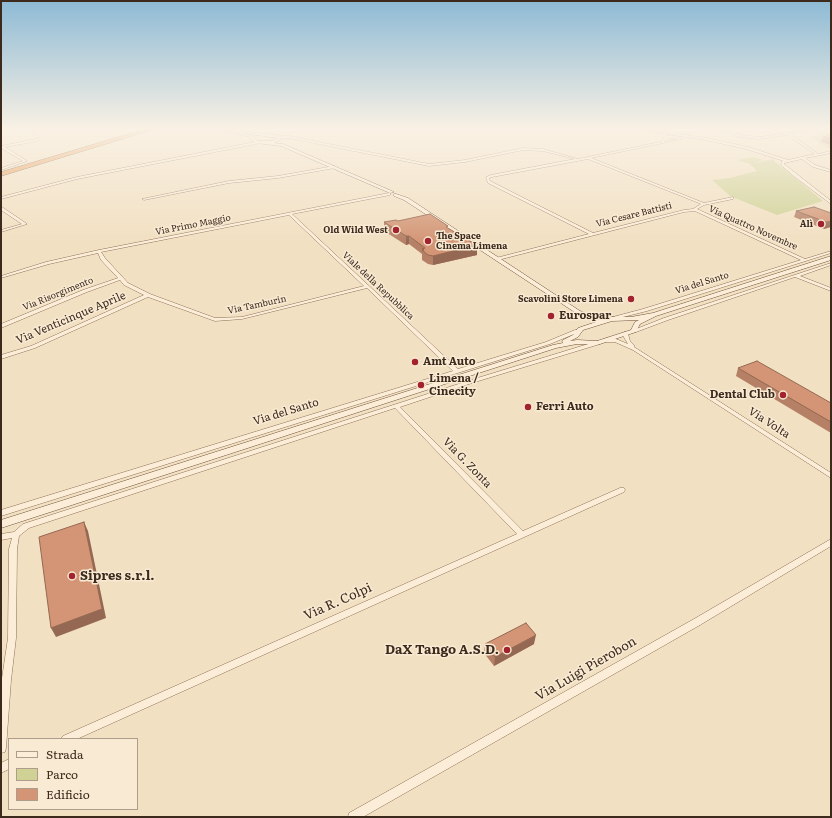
<!DOCTYPE html>
<html>
<head>
<meta charset="utf-8">
<style>
	body { margin:0 }
	#map { position:relative; width:832px; height:818px; overflow:hidden; background:#f2e0c2; font-family:Literata,serif }
	canvas { display:block }
	.frame { position:absolute; inset:0; border:2px solid #3c2a1d; pointer-events:none }
	.legend { position:absolute; left:8px; top:738px; width:130px; height:72px; box-sizing:border-box; background:#f8ead3; border:1px solid #ad9d8a; margin:0; padding:5px 7px; list-style:none; font-size:12px; color:#3c2a1d }
	.legend li { display:flex; align-items:center; gap:8px; height:20px }
	.legend b { width:20px; border:1px solid #ad9d8a }
</style>
</head>
<body>
<div id="map">
<canvas width="832" height="818"></canvas>
<div class="frame"></div>
<ul class="legend">
<li><b style="height:5px;background:#fbedd7"></b>Strada</li>
<li><b style="height:11px;background:#cfd195"></b>Parco</li>
<li><b style="height:11px;background:#d39575"></b>Edificio</li>
</ul>
</div>
<script>
const g = document.querySelector('canvas').getContext('2d');
g.lineJoin = 'round';
function paint(path, color) {
  g.fillStyle = color;
  g.fill(path, 'evenodd');
}
function shape(rows) {
  const path = new Path2D();
  for (const r of rows) {
    path.moveTo(r[0], r[1]);
    for (let i = 2; i < r.length; i += 2) path.lineTo(r[i], r[i + 1]);
  }
  return path;
}
function stroke(path, color, width, dash) {
  g.strokeStyle = color;
  g.lineWidth = width;
  g.lineCap = dash ? 'butt' : 'round';
  g.setLineDash(dash || []);
  g.stroke(path);
}
function drawText(font, color, halo, rows, align = 'center') {
  g.font = font + ' Literata,serif';
  g.lineWidth = 3;
  g.setLineDash([]);
  g.textBaseline = 'middle';
  g.strokeStyle = halo;
  g.fillStyle = color;
  for (const [text, x, y, turn = 0] of rows) {
    g.save();
    g.translate(x, y);
    g.rotate((+turn || 0) * Math.PI / 180);
    g.textAlign = isNaN(turn) ? turn : align;
    if (halo) g.strokeText(text, 0, 0);
    g.fillText(text, 0, 0);
    g.restore();
  }
}
const green = shape([
	[820,128,831,128,831,150,810,137,820,134,804,131],
	[753,157,764,160,752,164,772,159,823,201,777,215,730,196,712,180,730,178,757,171,750,164,737,160]
]);
const street = shape([
	[26,128,29,128,39,137,38,141,5,147,27,161,1,170,1,168,23,161,1,148,1,146,36,139,37,138,26,128],
	[627,128,637,128,706,138,748,147,788,160,815,154,787,135,759,139,739,137,726,132,703,128,714,128,727,130,740,135,759,137,787,133,807,128,814,128,790,134,818,154,831,151,831,153,805,158,815,165,831,170,831,172,813,167,802,159,784,163,784,164,831,201,831,204,795,177,781,165,782,161,784,161,746,149,706,140,627,128],
	[668,128,672,128,665,131,665,129,668,128],
	[281,136,289,136,429,164,465,160,523,148,543,149,578,159,660,142,666,136,677,136,682,139,591,158,704,203,733,197,733,199,704,205,697,209,805,259,831,251,831,253,647,311,611,320,609,319,609,318,643,309,801,260,695,211,684,212,498,260,496,259,496,258,589,234,488,183,486,177,491,175,575,159,543,151,523,150,465,162,429,166,289,138,280,138,281,136],
	[668,138,676,138,678,139,664,142,668,138],
	[588,159,699,203,701,204,693,209,684,210,593,233,490,181,489,178,492,177,588,159],
	[260,141,261,143,77,179,1,199,1,197,77,177,260,141],
	[334,166,336,167,335,168,278,178,229,183,144,200,142,199,229,181,278,176,334,166],
	[389,193,390,193,390,195,292,214,458,369,546,342,575,330,579,330,579,332,550,344,1,516,1,510,453,371,367,288,242,319,215,321,148,297,35,348,1,359,1,355,31,346,144,295,124,285,120,280,87,292,1,328,1,324,83,290,118,278,101,260,98,253,49,264,1,278,1,276,46,262,99,250,389,193],
	[289,215,364,286,242,317,215,318,150,294,128,283,105,258,101,252,289,215],
	[1,207,2,207,27,224,1,232,1,230,22,224,1,210,1,207],
	[831,263,831,265,800,276,831,288,831,291,795,277,668,320,636,332,632,332,631,331,664,318,831,263],
	[625,332,628,334,630,341,635,346,634,347,831,473,831,478,633,350,615,342,607,342,604,340,607,338,616,339,628,344,622,334,625,332],
	[598,341,600,342,601,343,600,344,475,382,400,407,523,531,620,488,624,488,625,490,624,492,77,739,61,739,63,736,517,534,395,408,29,528,19,536,17,549,16,638,11,680,6,748,5,752,1,753,1,685,8,638,9,549,12,538,1,540,1,534,14,532,23,524,471,380,598,341],
	[831,539,831,546,700,625,363,817,348,817,349,813,694,619,831,539],
	[9,759,9,769,1,773,1,763,9,759]
]);
const secondary = shape([
	[219,128,227,128,251,135,258,141,271,141,278,138,249,134,228,128,236,128,249,132,277,135,283,138,274,143,283,144,394,192,390,193,281,146,256,143,249,137,219,128],
	[396,194,408,198,580,311,595,317,603,319,611,317,631,317,653,313,831,256,831,260,656,316,640,324,636,332,600,344,577,344,556,348,1,528,1,520,553,345,563,343,562,341,563,340,573,335,578,328,596,322,576,313,404,200,394,196,394,194,396,194],
	[639,320,635,322,631,330,597,341,577,340,570,341,578,337,583,330,612,321,639,320]
]);
const highway = shape([
	[149,128,158,128,1,176,1,172,149,128],
	[216,128,226,128,226,129,224,130,216,128]
]);
const wall = shape([
	[831,135,831,145,821,142,823,137],
	[796,211,831,213,831,227,824,229,794,217],
	[398,221,448,228,477,255,433,265,428,264,422,260,422,254,409,244,406,245,384,231,384,222],
	[738,368,831,403,831,433,736,376],
	[485,644,534,644,494,666,484,653]
]);
const shadedWall = shape([
	[831,221,831,225,830,227,824,229,826,222],
	[406,236,409,236,409,244,406,245],
	[477,245,477,255,433,265,433,256],
	[84,522,88,531,106,618,56,637,51,628],
	[536,635,534,644,494,666,495,657]
]);
const building = shape([
	[831,135,831,139,823,137,831,135],
	[814,207,831,213,831,221,826,222,796,211,814,207],
	[430,214,448,226,446,227,477,245,433,256,428,255,422,250,424,250,422,249,425,248,409,236,406,236,384,222,396,220,398,221,430,214],
	[757,361,831,403,831,422,738,368,757,361],
	[84,522,102,609,51,628,39,537,84,522],
	[526,623,536,635,495,657,485,644,526,623]
]);
const markers = [
	[821,224,4,"#a2222e"],
	[396,230,4,"#a2222e"],
	[428,241,4,"#a2222e"],
	[631,299,4,"#a2222e"],
	[551,316,4,"#a2222e"],
	[415,362,4,"#a2222e"],
	[421,385,4,"#a2222e"],
	[783,395,4,"#a2222e"],
	[528,407,4,"#a2222e"],
	[72,576,4,"#a2222e"],
	[507,650,4,"#a2222e"]
];
const farStreetnames = [
	["Via Cesare Battisti",634,215,-14],
	["Via Primo Maggio",193,225,-11],
	["Via Quattro Novembre",753,228,24],
	["Via del Santo",702,283,-17],
	["Viale della Repubblica",378,286,43],
	["Via Risorgimento",58,294,-22],
	["Via Tamburin",257,305,-12]
];
const farPoinames = [
	["Alì",813,224],
	["Old Wild West",388,230],
	["The Space",436,236,"left"],
	["Cinema Limena",436,246,"left"],
	["Scavolini Store Limena",623,299]
];
const poiNames = [
	["Eurospar",559,316],
	["Amt Auto",423,362],
	["Limena /",429,379],
	["Cinecity",429,392],
	["Dental Club",775,395,"right"],
	["Ferri Auto",536,407]
];
const streetNames = [
	["Via Venticinque Aprile",71,318,-23],
	["Via del Santo",286,412,-17],
	["Via Volta",769,423,33],
	["Via G. Zonta",467,463,46]
];
const nearPoinames = [
	["Sipres s.r.l.",80,576],
	["DaX Tango A.S.D.",499,650,"right"]
];
const nearStreetnames = [
	["Via R. Colpi",338,602,-24],
	["Via Luigi Pierobon",586,669,-30]
];
paint(green, '#cfd195');
stroke(street, '#8e7058', 1);
stroke(secondary, '#6f513b', 1);
stroke(highway, '#5b3e2c', 1);
paint(street, '#fbedd7');
paint(secondary, '#fbedd7');
paint(highway, '#e8974d');
paint(wall, '#b58065');
paint(shadedWall, '#946852');
paint(building, '#d39575');
stroke(building, '#946852', 1);
const sky = g.createLinearGradient(0, 0, 0, 243);
sky.addColorStop(0, '#8dbad5');
sky.addColorStop(0.53, '#f9f1e4');
sky.addColorStop(1, '#f9f1e400');
g.fillStyle = sky;
g.fillRect(0, 0, 832, 243);
for (const [x, y, r, color] of markers) {
  const dot = new Path2D();
  dot.arc(x, y, r, 0, 2 * Math.PI);
  g.fillStyle = color;
  g.fill(dot);
  stroke(dot, '#f8ead3', 1.5);
}
drawText('9px', '#3c2a1d', '#f8ead3', farStreetnames);
drawText('bold 9px', '#3c2a1d', '#f8ead3', farPoinames, 'right');
drawText('bold 11px', '#3c2a1d', '#f8ead3', poiNames, 'left');
drawText('11px', '#3c2a1d', '#f8ead3', streetNames);
drawText('bold 13px', '#3c2a1d', '#f8ead3', nearPoinames, 'left');
drawText('13px', '#3c2a1d', '#f8ead3', nearStreetnames);
</script>
</body>
</html>
